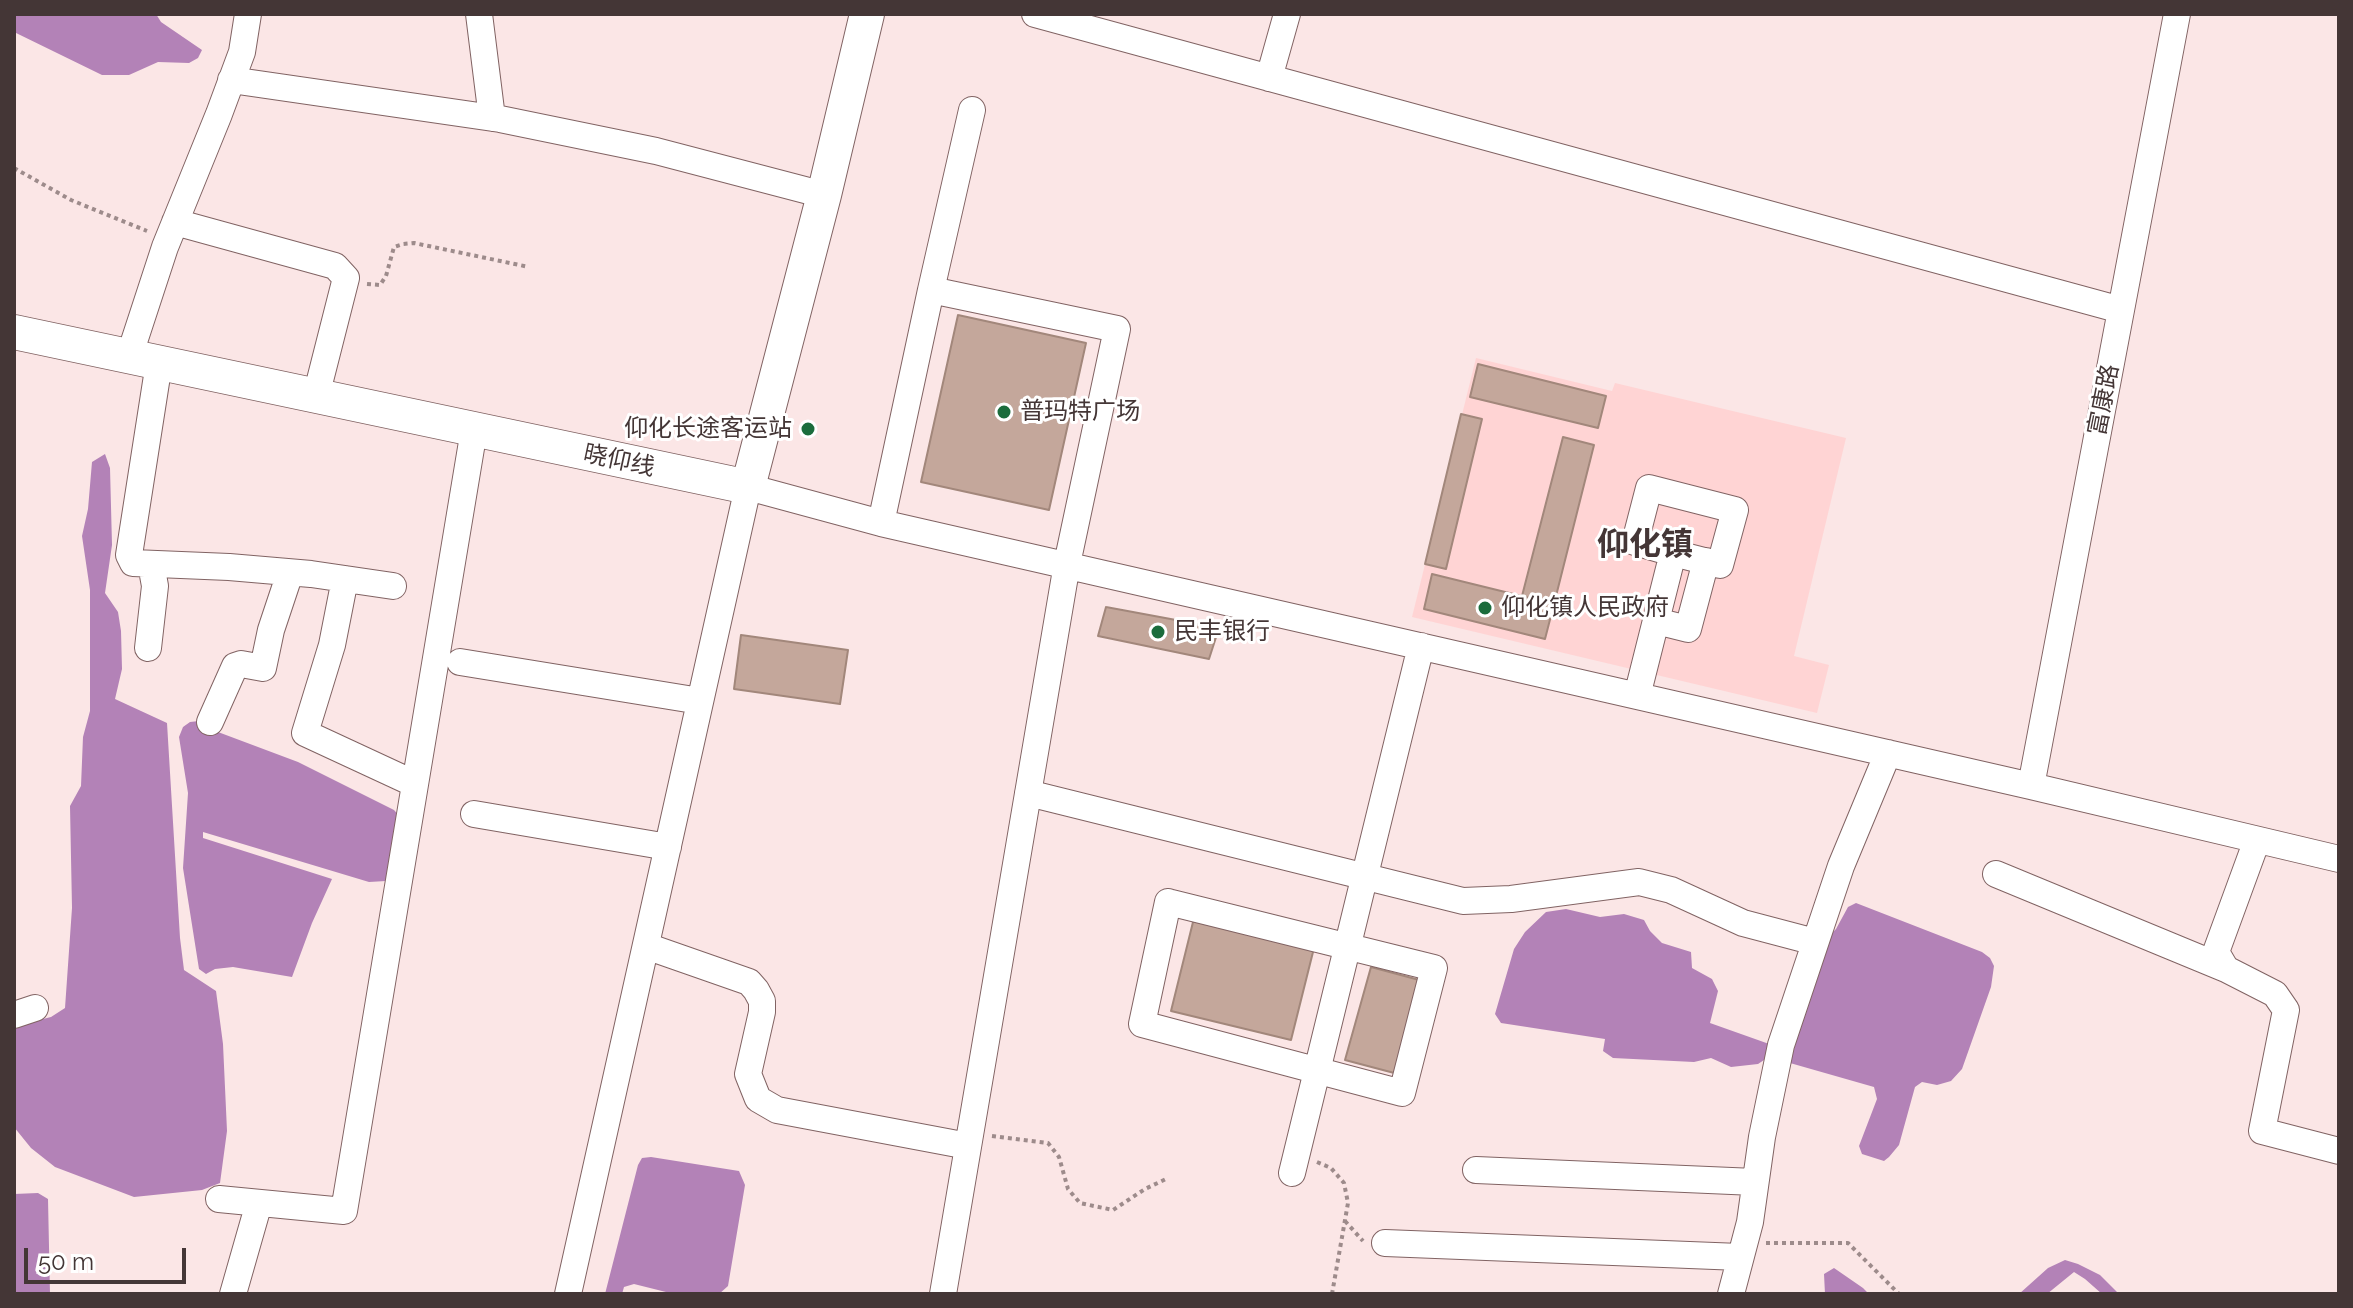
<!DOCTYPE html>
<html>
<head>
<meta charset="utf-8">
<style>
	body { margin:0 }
	#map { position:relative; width:2353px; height:1308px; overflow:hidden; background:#fbe6e6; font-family:Raleway,sans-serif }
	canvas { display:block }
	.frame { position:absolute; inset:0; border:16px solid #443636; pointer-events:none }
	.scale { position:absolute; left:24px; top:1248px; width:162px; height:36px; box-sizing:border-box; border:4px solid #443636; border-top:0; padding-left:10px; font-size:24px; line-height:28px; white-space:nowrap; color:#443636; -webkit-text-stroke:6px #fff; paint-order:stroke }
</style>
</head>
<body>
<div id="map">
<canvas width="2353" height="1308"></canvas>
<div class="frame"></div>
<div class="scale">50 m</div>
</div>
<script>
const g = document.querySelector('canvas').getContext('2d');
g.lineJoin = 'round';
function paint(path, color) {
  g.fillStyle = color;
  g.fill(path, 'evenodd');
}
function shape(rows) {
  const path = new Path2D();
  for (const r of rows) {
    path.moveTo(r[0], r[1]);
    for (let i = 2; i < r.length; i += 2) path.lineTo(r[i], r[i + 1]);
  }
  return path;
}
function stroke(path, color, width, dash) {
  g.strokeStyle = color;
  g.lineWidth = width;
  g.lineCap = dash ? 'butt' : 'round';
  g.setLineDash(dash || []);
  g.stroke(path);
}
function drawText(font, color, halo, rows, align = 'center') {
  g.font = font + ' Raleway,"Noto Sans SC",sans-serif';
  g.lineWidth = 6;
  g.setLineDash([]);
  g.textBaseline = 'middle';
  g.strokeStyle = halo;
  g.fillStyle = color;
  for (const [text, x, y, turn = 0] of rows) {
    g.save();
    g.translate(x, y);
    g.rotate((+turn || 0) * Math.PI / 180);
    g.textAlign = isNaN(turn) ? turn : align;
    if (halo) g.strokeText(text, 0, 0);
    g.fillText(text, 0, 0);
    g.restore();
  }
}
const built = shape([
	[1476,358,1612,391,1615,383,1846,438,1794,656,1829,665,1817,713,1412,617]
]);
const water = shape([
	[14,14,156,14,161,22,202,50,198,58,189,63,158,62,129,75,102,75,14,32],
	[105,454,110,468,112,545,105,593,118,612,121,631,122,669,115,699,167,723,180,938,184,970,216,991,223,1044,227,1131,220,1183,202,1190,134,1197,55,1167,31,1148,14,1127,14,1031,19,1025,51,1017,65,1008,72,908,70,806,81,786,83,737,90,711,90,590,82,536,88,509,92,462],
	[199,721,218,732,298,762,394,810,403,820,386,881,369,882,203,832,203,838,332,879,312,923,292,977,233,967,215,969,206,974,199,969,183,868,188,793,179,737,183,727,190,722],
	[1856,903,1982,952,1990,958,1994,966,1991,987,1962,1069,1951,1081,1937,1085,1922,1082,1915,1087,1899,1145,1889,1157,1884,1161,1862,1154,1859,1146,1877,1099,1874,1087,1790,1063,1826,939,1836,929,1848,907],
	[1566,909,1600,917,1624,914,1644,920,1650,931,1662,943,1691,952,1692,968,1712,979,1718,991,1710,1023,1772,1045,1767,1058,1758,1064,1731,1067,1711,1058,1694,1062,1613,1058,1603,1051,1605,1039,1501,1023,1495,1014,1514,949,1525,932,1546,912],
	[651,1157,739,1171,745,1185,728,1286,719,1294,670,1293,634,1284,624,1287,622,1294,605,1294,638,1165,642,1158],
	[38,1193,48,1199,50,1294,14,1294,14,1194],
	[2065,1260,2078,1264,2100,1275,2119,1294,2102,1294,2085,1279,2074,1272,2047,1294,2019,1294,2048,1268],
	[1834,1268,1863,1288,1869,1294,1825,1294,1824,1274]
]);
const building = shape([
	[958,315,1086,343,1049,510,921,482,958,315],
	[1478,364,1606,396,1598,428,1470,397,1478,364],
	[1461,414,1482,419,1446,569,1425,564,1461,414],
	[1563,437,1594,445,1554,604,1522,596,1563,437],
	[1432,574,1554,604,1545,639,1424,609,1432,574],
	[1106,607,1219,628,1209,659,1098,636,1106,607],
	[741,635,848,650,840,704,734,689,741,635],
	[1194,918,1314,948,1291,1040,1171,1011,1194,918],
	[1371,967,1423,981,1398,1074,1345,1060,1371,967]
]);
const path = shape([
	[14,168,71,200,147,231],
	[367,284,380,285,386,276,394,247,403,244,414,243,529,267],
	[992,1136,1048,1143,1059,1157,1068,1189,1080,1203,1113,1210,1145,1189,1168,1178],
	[1317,1162,1331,1168,1344,1183,1348,1203,1332,1294],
	[1345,1221,1363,1241],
	[1766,1243,1848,1243,1899,1294]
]);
const minor = shape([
	[479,14,492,118],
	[1035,14,2121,310],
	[1269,78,1287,14],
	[231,80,500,119,656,151,824,195],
	[175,222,335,266,346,278,316,396],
	[931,290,972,110],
	[129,357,165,247,219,114,242,52,248,14],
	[159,363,129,555,133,563,229,567,311,574,393,586],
	[881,523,931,290,1117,329,1067,564,943,1294],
	[345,579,332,645,305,733,415,784],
	[1656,621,1688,629,1706,561],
	[148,648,155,586,151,564],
	[460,662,700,701],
	[1637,696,1673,553,1720,565,1735,510,1649,488,1635,542,1673,553],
	[210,722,235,666,241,664,263,668,271,630,290,573],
	[2031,786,2177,14],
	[1028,793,1463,901,1511,899,1639,882,1671,890,1743,923,1815,942],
	[474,814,668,847],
	[2257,840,2216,952,2226,969,2275,994,2286,1010,2262,1131,2339,1151],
	[1996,874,2226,969],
	[1168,902,1434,968,1402,1093,1142,1024,1168,902],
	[646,946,749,982,756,990,762,1001,762,1012,748,1074,758,1099,777,1110,968,1146],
	[14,1015,35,1008],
	[1476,1170,1755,1182],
	[1292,1173,1421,646],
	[219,1199,344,1211,474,430],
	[1385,1243,1740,1257],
	[233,1294,259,1203],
	[568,1294,748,487,881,523,2031,786,2339,859],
	[1731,1294,1750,1222,1762,1137,1781,1045,1841,866,1888,753]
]);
const major = shape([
	[14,332,748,487,824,195,867,14]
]);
const markers = [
	[1004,412,8,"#1b6c3c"],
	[808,429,8,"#1b6c3c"],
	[1485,608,8,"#1b6c3c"],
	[1158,632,8,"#1b6c3c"]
];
const streetNames = [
	["富康路",2104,400,-79],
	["晓仰线",619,461,12]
];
const poiNames = [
	["普玛特广场",1020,412],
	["仰化长途客运站",792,429,"right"],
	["仰化镇人民政府",1501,608],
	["民丰银行",1174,632]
];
const districtNames = [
	["仰化镇",1645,545]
];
paint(built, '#ffd4d4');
paint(water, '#b382b7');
paint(building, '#c4a79b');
stroke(building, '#a2877b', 2);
stroke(minor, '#816363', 28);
stroke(major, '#816363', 36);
stroke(path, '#9d8b8b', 4, [4, 4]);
stroke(minor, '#fff', 26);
stroke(major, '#fff', 34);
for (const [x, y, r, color] of markers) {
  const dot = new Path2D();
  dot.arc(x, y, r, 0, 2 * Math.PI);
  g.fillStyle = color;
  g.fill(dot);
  stroke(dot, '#fff', 3);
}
drawText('24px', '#443636', '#fff', streetNames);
drawText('24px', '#443636', '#fff', poiNames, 'left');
drawText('bold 32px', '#443636', '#fff', districtNames);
</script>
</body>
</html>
